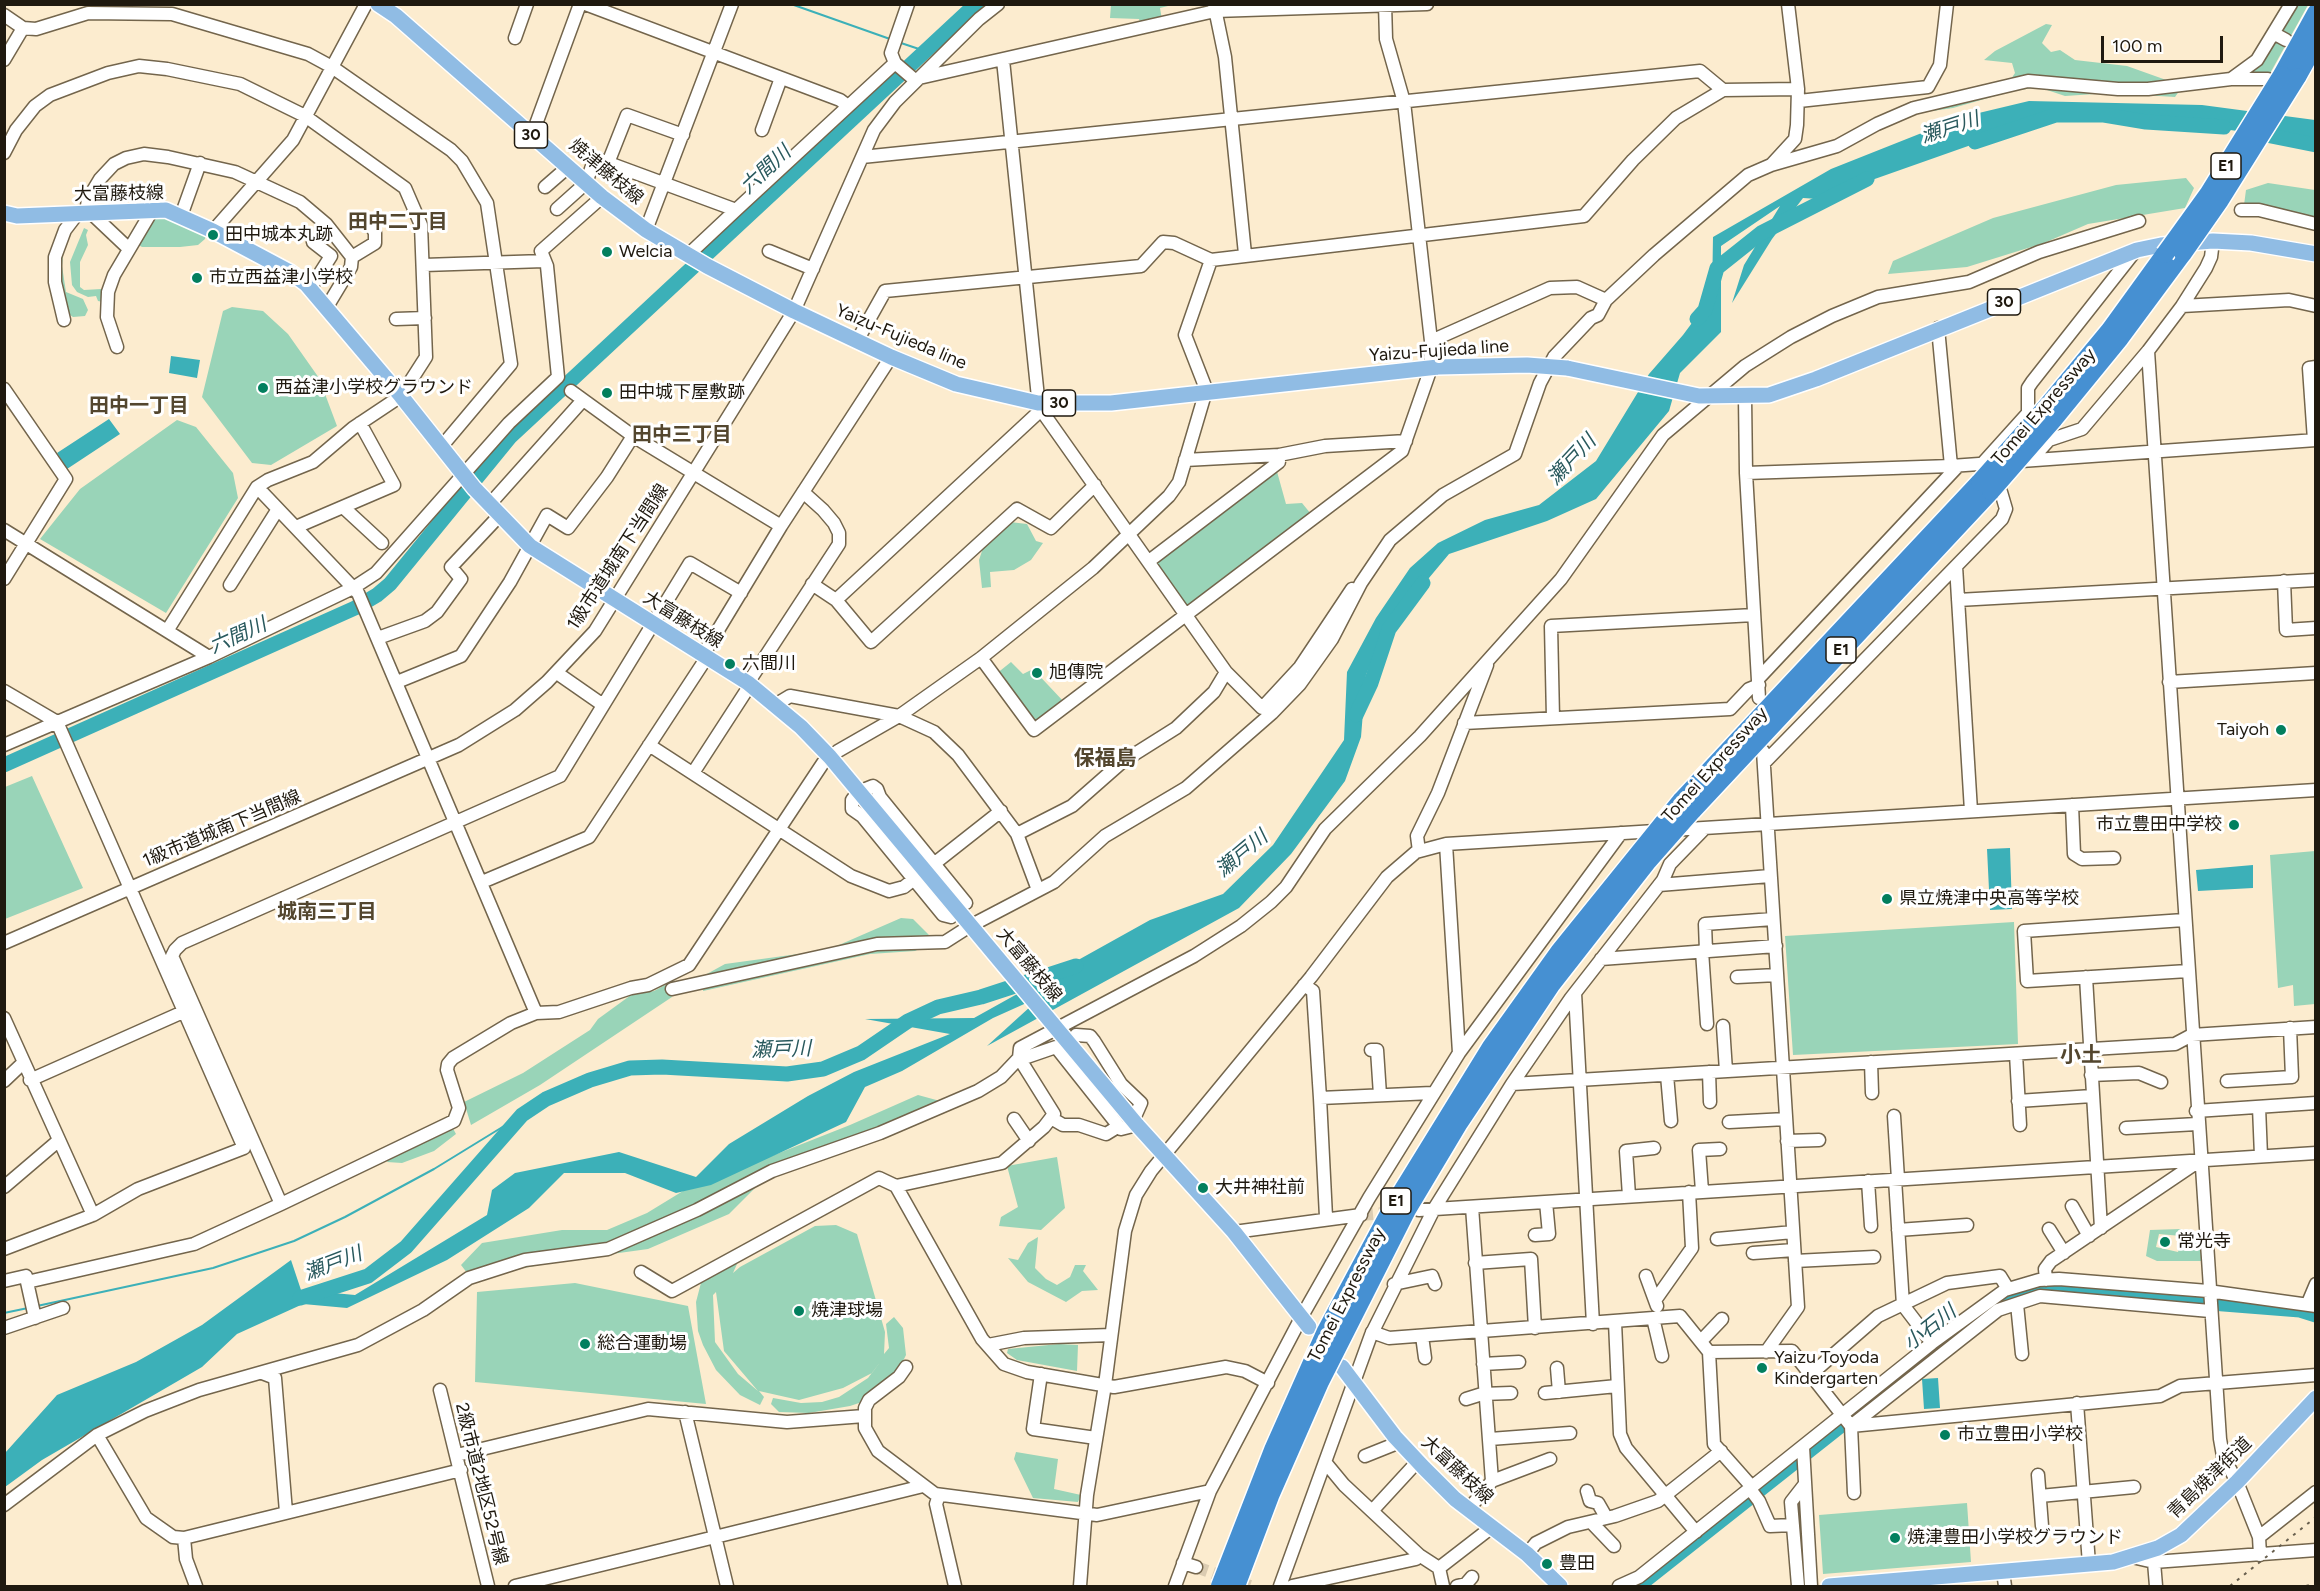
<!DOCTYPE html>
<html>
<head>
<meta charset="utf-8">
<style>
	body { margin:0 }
	#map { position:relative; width:2320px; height:1591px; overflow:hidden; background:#fceccf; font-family:Figtree,sans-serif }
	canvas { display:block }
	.frame { position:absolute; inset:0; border:6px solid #1f190f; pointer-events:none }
	.scale { position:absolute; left:2101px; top:36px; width:122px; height:27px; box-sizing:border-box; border:3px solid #1f190f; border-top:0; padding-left:8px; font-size:18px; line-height:21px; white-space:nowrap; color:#1f190f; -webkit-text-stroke:4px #fff; paint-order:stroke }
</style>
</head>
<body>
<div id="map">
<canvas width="2320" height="1591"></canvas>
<div class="frame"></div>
<div class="scale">100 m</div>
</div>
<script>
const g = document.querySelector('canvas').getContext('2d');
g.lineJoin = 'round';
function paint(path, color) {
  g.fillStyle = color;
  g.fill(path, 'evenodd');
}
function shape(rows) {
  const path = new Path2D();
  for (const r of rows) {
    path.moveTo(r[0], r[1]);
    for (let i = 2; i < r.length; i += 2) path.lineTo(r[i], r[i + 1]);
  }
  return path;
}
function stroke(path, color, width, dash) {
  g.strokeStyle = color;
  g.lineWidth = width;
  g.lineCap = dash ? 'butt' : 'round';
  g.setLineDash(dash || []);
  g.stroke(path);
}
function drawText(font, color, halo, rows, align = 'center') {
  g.font = font + ' Figtree,"Noto Sans JP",sans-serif';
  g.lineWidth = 6;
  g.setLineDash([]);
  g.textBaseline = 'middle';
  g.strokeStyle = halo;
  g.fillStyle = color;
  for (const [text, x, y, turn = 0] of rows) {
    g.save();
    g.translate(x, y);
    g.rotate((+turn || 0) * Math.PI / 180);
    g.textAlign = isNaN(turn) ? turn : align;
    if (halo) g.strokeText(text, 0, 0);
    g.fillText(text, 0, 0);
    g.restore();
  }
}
const green = shape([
	[1111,5,1172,5,1160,8,1162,20,1141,25,1139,19,1110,18],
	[2295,5,2308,5,2268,77,2244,74,2271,49],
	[2046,24,2052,25,2042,43,2051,52,2060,50,2075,60,2127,66,2169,81,2180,90,2175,97,2110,93,2065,96,2038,87,2009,92,1953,108,1925,112,1928,101,2011,79,2015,73,2012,63,1984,60,1995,51],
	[2186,178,2194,188,2185,208,2088,224,2044,243,1967,267,1888,274,1893,261,1993,218,2116,185],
	[2268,183,2315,190,2315,221,2244,205,2246,190],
	[153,213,179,221,206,234,205,239,198,245,180,247,142,247,135,243],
	[74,228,64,246,62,266,66,292,83,299,88,310,85,316,73,317,67,313,59,292,59,245],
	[84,228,88,230,86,235,88,245,80,262,80,287,84,290,101,289,104,295,103,302,98,301,96,296,88,297,77,292,72,285,70,262],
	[232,307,263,311,288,334,319,378,337,426,271,465,252,463,202,397,223,311],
	[177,420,196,427,233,473,238,498,166,613,40,539,80,489],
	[1276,468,1286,504,1302,503,1311,514,1186,608,1156,562],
	[1010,522,1027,524,1036,541,1043,543,1031,560,1014,570,990,572,991,587,982,588,979,560,984,545],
	[1011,662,1023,674,1033,669,1064,702,1035,725,996,674],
	[32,776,83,888,5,919,5,787],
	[2315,851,2315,1004,2294,1006,2293,985,2278,988,2270,855],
	[901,918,913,919,935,941,915,951,870,954,703,991,705,975,725,964,820,951,839,945],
	[2014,922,2018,1044,1793,1055,1785,936],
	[667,984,672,997,540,1085,471,1125,464,1102,523,1073,590,1030,598,1019,631,995,654,991],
	[918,1095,940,1101,766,1177,729,1214,648,1249,561,1261,471,1278,461,1265,482,1243,562,1230,607,1230,647,1213,683,1191,850,1125],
	[450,1123,456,1134,434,1151,402,1163,387,1162,394,1150],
	[1057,1157,1065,1208,1041,1230,999,1226,1001,1217,1018,1207,1007,1166],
	[836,1225,857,1234,885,1332,884,1354,889,1348,886,1324,894,1317,903,1328,906,1355,899,1369,883,1385,865,1401,850,1406,809,1413,779,1412,771,1404,773,1398,801,1403,822,1402,839,1397,868,1378,881,1361,872,1373,843,1388,799,1400,759,1391,764,1397,760,1405,740,1395,716,1370,703,1345,698,1331,696,1302,702,1279,730,1261,737,1264,733,1273,740,1267,815,1226],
	[716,1292,724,1351,758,1391,738,1374,715,1342,713,1295],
	[2181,1229,2181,1236,2159,1234,2156,1247,2178,1252,2181,1242,2199,1243,2203,1261,2157,1261,2146,1256,2150,1230],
	[1038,1237,1035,1268,1046,1279,1057,1285,1070,1277,1075,1265,1086,1265,1083,1271,1098,1290,1082,1291,1066,1302,1028,1282,1008,1258,1018,1260,1028,1243],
	[575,1283,688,1306,706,1404,475,1382,477,1292],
	[1059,1344,1078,1345,1077,1371,1017,1360,1007,1353,1008,1349],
	[1016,1452,1058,1459,1054,1489,1081,1495,1078,1502,1033,1498,1014,1459],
	[1967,1503,1971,1562,1823,1574,1819,1515]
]);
const water = shape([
	[2029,101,2202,105,2315,120,2315,143,2159,119,2104,115,2056,115,1818,199,1803,198,1772,239,1732,303,1744,265,1780,206,1721,246,1721,332,1680,373,1669,411,1596,499,1547,521,1449,554,1383,633,1366,675,1361,737,1345,781,1291,854,1239,908,987,1046,1042,996,993,1018,902,1071,865,1087,846,1122,711,1185,676,1193,625,1173,564,1173,529,1208,447,1260,347,1308,303,1304,237,1334,202,1367,42,1460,5,1487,5,1453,57,1395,136,1362,202,1325,291,1260,301,1290,355,1295,487,1215,492,1190,515,1173,619,1152,696,1177,729,1144,808,1096,854,1072,950,1034,865,1019,974,1018,1150,920,1223,894,1273,845,1344,740,1347,672,1376,618,1410,568,1438,543,1485,520,1539,505,1596,461,1649,374,1683,335,1712,296,1713,237,1831,169,1962,117],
	[171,356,200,360,197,378,169,373],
	[109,419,120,434,67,469,57,453],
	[2010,848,2012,909,1990,910,1987,849],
	[2253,865,2253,888,2198,891,2196,870],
	[1938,1378,1940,1408,1924,1409,1922,1379]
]);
const stream = shape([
	[791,4,890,39],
	[898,42,925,51],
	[2074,451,2104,449],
	[37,1306,213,1268,294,1241,345,1217,434,1169,522,1115],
	[4,1313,28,1308]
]);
const river = shape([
	[2251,132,2316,145],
	[1975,142,2056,115,2104,115,2146,122,2224,127],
	[1697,319,1705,310,1717,268,1761,233,1867,179],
	[1356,715,1371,683,1389,629,1423,583],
	[4,765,355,608,377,595,390,584,510,437,976,4],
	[300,1298,368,1276,406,1247,522,1115,546,1099,590,1080,630,1068,662,1067,787,1074,823,1069,861,1053,908,1021,938,1007,981,997,1076,966],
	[1638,1586,1974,1320,2011,1298,2035,1292,2059,1291,2300,1310,2316,1315]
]);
const minorTunnel = shape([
	[1361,1215,1395,1212],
	[1196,1567,1250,1586]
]);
const minor = shape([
	[585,4,840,100,848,106],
	[908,4,891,53,895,63,916,81],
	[1214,4,1225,57,1245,254],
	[1385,4,1386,39,1404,102,1431,341,1550,288,1577,287,1606,300],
	[4,15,23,28,36,29,88,13,172,14,308,54,332,67,451,150,462,161,487,203,511,364,442,446],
	[2275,34,2286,40],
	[515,38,527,4],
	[4,60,23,28],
	[1003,60,1039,407,1226,672,1262,708,1300,667,1352,589],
	[919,78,1215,11,1427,4],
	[2231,79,2257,60,2291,4],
	[1799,101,1928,87,1940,65,1947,4],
	[762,130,781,78],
	[532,135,580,4],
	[4,153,16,130,35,106,50,95,108,73,139,66,167,69,240,84,305,116,405,188,421,225,426,357,401,396,353,428,313,462,268,480,257,487,167,631],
	[862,157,1700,71,1723,90],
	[608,163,627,115,683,135],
	[1772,164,1795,139,1797,125,1798,89,1788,4],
	[545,187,568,167],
	[557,209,586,183,595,158,736,210,688,255],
	[736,210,895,63],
	[2241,210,2259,210,2316,224],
	[86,213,88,199,100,179,114,164,126,158,144,154,168,157,235,172,300,202,326,224,352,257,351,267,327,307],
	[91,213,128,248],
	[181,216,200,163],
	[646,230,732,4],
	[213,231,293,140,366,4],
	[769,251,813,269],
	[352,257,375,243,375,233,368,220],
	[424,265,544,261],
	[310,289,331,256,313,242],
	[2182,306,2289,300,2316,306],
	[396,319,425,318],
	[64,320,55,282,55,257,65,230,78,213],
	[1938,328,1951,466],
	[857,341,885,291,1141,266,1163,242,1174,243,1211,260,1584,216,1633,160,1676,118,1723,90,1798,89],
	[117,347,107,317,108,292,114,275,153,209],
	[2148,351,2220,1439,2223,1456,2237,1482,2259,1537,2260,1555],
	[4,389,66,479,4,579],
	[571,391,633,436,781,526],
	[1208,394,1185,335,1211,260],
	[1745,397,1746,473,1759,698],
	[2314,440,2309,368,2316,367],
	[1185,460,1279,455,1325,446,1406,441],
	[2031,460,2049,440,2082,429,2148,351,2182,306,2206,268,2211,257,2213,241],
	[1982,464,2028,413,2028,388,2032,382,2136,250],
	[1746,473,1951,466,2316,440],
	[257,487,358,593,536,1013],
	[489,505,583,400],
	[343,507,382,543],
	[296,527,394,485,360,423],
	[4,530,209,657],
	[1149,561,1279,462,1279,455],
	[1956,566,1971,811],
	[2284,581,2286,630,2316,628],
	[812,584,836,600,871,642,1017,509,1051,528,1095,485],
	[230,585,278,509],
	[836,600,1041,410],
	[1958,600,2316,580],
	[378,638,425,621,437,612,461,579,451,567,499,516],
	[703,655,781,526,891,357],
	[981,658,1034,730,1402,451,1431,368,1431,341],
	[557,673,603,705],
	[1758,679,1958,466],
	[397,682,461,656,510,582,547,515,568,528,607,477,633,436],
	[2169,682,2316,673],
	[748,683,839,544,839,533,834,523,823,510,803,492],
	[4,691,57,722,244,1148,138,1189,93,1215,4,1018],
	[775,705,790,696,899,716,934,732,958,755,1017,834,1038,890],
	[1553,718,1551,626,1754,615],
	[1464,723,1730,709,1749,689,1759,685],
	[4,745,209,657,353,588,376,573,509,423,558,377,547,266,541,251,602,197],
	[649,745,851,876,889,891,904,887,914,879],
	[1763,751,1798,1307,1766,1352],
	[1764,763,2002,519,2006,509,2001,492,1990,483],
	[693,773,750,685],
	[2072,805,2074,854,2082,859,2114,858],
	[1017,834,1072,806,1122,762,1176,728,1214,692,1226,672],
	[1446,844,1459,1053],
	[1419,851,1417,836,1438,793,1487,665],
	[935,863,1001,811],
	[482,882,589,837,707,657],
	[1659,885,1770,876],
	[951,917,943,915,862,816,852,809,852,800,858,792,873,786,877,789,880,797,966,903],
	[2184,920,2024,931,2027,981,2188,971],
	[4,943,459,745,515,710,547,682,595,631,794,311,874,130,895,102,979,19,998,4],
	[1702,951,1707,1024],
	[1706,951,1705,924,1773,919],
	[1601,959,1776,946],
	[1737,977,1777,975],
	[2086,977,2101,1228],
	[1304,985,1313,991,1320,1098],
	[672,989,877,944,945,942,970,926,1054,882,1105,836,1186,788,1272,713,1300,684,1332,639,1361,583,1390,540,1443,495,1515,454,1540,383,1554,357,1591,318,1598,315,1606,300,1654,255,1748,175,1771,165,1837,146,1877,124,1914,108,2028,81,2118,89,2148,89,2231,79,2268,79],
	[1575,993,1593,1324],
	[1723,1026,1726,1071],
	[1076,1035,1090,1036,1094,1041,1121,1084,1141,1103,1133,1121],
	[1371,1050,1377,1050,1380,1095],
	[2016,1054,2020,1125],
	[1871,1062,1872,1093],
	[1709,1072,1710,1102],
	[1667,1075,1671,1121],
	[2091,1075,2139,1073,2161,1082],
	[30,1080,183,1012],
	[4,1081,23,1063],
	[2227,1081,2292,1077,2290,1028],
	[1512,1084,2175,1044,2192,1035,2316,1027],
	[2018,1101,2092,1096],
	[2259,1107,2261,1156],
	[2196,1111,2316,1103],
	[1894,1116,1898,1179],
	[1051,1118,1063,1125,1079,1125,1106,1134,1119,1126],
	[1014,1119,1029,1141],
	[1729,1122,1786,1119],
	[1137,1125,1121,1129,1056,1047,1024,1058,1019,1058,1020,1048,1194,956,1241,926,1271,902,1286,887,1325,829,1420,736,1561,579,1663,435,1745,366,1791,337,1832,316,1878,297,1969,282,2039,252,2139,221],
	[2126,1128,2197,1124],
	[1787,1141,1819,1140],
	[1895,1179,1903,1305,1932,1343],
	[1868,1181,1871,1226],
	[4,1187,58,1141],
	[1702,1191,1699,1150,1720,1149],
	[1629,1196,1626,1151,1654,1148],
	[281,1204,172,956,175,950,182,943,560,776,690,563,741,593],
	[2072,1206,2089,1236],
	[1419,1210,2316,1153],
	[1326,1217,1320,1098,1432,1093],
	[2049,1229,2064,1253],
	[1898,1230,1967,1225],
	[1234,1232,1361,1215],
	[1535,1235,1549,1234,1546,1202],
	[1717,1239,1793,1232],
	[4,1249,93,1215],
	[1753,1253,1794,1250],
	[1795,1261,1874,1257],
	[1475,1263,1531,1259,1535,1328],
	[641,1272,672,1291,879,1178,896,1186,982,1339,1004,1364,1027,1372,1114,1387,1226,1367,1245,1371,1268,1383],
	[1646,1276,1657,1306],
	[2046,1280,2045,1269,2051,1261,2199,1161],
	[4,1281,26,1276,27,1282],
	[1394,1284,1432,1276,1435,1284],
	[1656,1299,1692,1248,1689,1192],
	[2308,1303,2316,1284],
	[2017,1304,2022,1354],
	[35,1318,27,1282,194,1244,281,1204,454,1121,459,1108,447,1070,448,1064,453,1058,511,1023,536,1013,559,1012,631,988,648,985,689,965,823,763,838,751,899,716,981,658,1093,568,1169,496,1179,482,1205,394],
	[1653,1318,1662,1356],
	[1615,1322,1620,1434,1626,1448,1696,1532],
	[4,1328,63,1308],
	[1372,1332,1389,1338,1680,1316,1709,1352,1792,1351,1851,1426,2160,1396,2180,1386,2316,1375],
	[1422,1336,1425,1358],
	[1701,1341,1722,1319],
	[988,1345,1024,1338,1111,1335],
	[1709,1352,1714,1444,1752,1487],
	[1483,1364,1519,1362],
	[906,1367,899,1377,869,1400,865,1408,865,1428,878,1451,935,1494,1097,1515,1210,1491],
	[1557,1368,1559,1392],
	[262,1373,275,1378,286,1512],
	[1041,1374,1033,1429,1096,1438],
	[1810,1375,1878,1316,1947,1283,2000,1276,2008,1289],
	[440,1390,488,1586],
	[1545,1393,1617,1386],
	[1466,1399,1482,1394,1511,1393],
	[2077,1403,2089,1564],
	[685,1412,727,1586],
	[97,1435,146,1518,173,1537,184,1538,461,1470],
	[1490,1439,1570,1433],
	[1803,1447,1811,1586],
	[457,1455,648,1409,787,1422,864,1416],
	[1365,1456,1400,1442],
	[1325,1462,1344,1485,1419,1555,1439,1568,1492,1527],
	[2038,1475,2042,1526],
	[1492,1481,1550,1459],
	[1750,1489,1759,1501,1770,1526,1793,1525],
	[1587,1491,1590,1501,1598,1503,1606,1517],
	[1854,1493,1851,1426,1998,1310,2040,1296,2210,1311],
	[939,1495,936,1504,955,1586],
	[2040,1496,2134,1487],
	[4,1505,97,1435,145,1411,199,1390,358,1345,423,1310,469,1278,525,1260,608,1249,697,1210,772,1171,880,1133,978,1091,1001,1077,1019,1058,1054,1114,1044,1127,1002,1163,896,1186],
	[1468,1510,1492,1481,1472,1207],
	[1372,1511,1418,1461],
	[1592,1523,1614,1546],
	[2259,1537,2316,1492],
	[184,1538,186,1559,196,1586],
	[1527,1554,1536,1543,1568,1527,1615,1516,1658,1501,1721,1451],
	[2132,1557,2154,1562,2316,1550],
	[2154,1562,2156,1586],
	[1183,1563,1196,1567],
	[1439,1568,1443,1586],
	[2003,1572,2005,1586],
	[515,1586,923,1486],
	[1080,1586,1087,1495,1105,1385,1125,1231,1136,1195,1151,1171,1311,977,1387,877,1416,852,1446,844,2316,790],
	[1175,1586,1210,1491,1302,1316,1369,1198,1459,1053,1621,833],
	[1280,1586,1371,1335,1434,1209,1512,1084,1571,998,1663,880,1670,864,1703,830],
	[1292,1586,1416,1559,1419,1555],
	[1457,1586,1466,1584,1472,1577],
	[1619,1586,1639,1577,1932,1343,2005,1290,2039,1280,2059,1279,2208,1291,2316,1306],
	[1798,1586,1791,1502,1805,1484]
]);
const major = shape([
	[378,4,396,16,602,197,646,230,707,266,794,311,891,357,956,384,1038,403,1111,403,1438,367],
	[4,213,17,216,166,210,213,231,290,272,306,284,401,396,474,488,530,546,748,683,801,727,830,757,1137,1125,1234,1232,1309,1327],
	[1567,368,1699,396,1769,395,1816,379,2137,250,2161,245,2213,241,2251,243,2316,254],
	[1342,1367,1395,1437,1424,1468,1455,1499,1527,1554,1560,1586],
	[1829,1586,2113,1562,2158,1548,2181,1535,2237,1482,2316,1398]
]);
const highway = shape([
	[2282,75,2316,13],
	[2297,77,2316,43],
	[2043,411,2110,330,2165,254],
	[2053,420,2120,338,2183,253],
	[1681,801,1980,482],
	[1692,811,1991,491]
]);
const rail = shape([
	[2230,1586,2316,1517],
	[2306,1586,2316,1583]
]);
const majorBridge = shape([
	[1438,367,1527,365,1567,368]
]);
const highwayBridge = shape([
	[2183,253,2220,200,2297,77],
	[2165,254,2209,193,2282,75],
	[1980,482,2043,411],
	[1991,491,2053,420],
	[1220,1586,1273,1450,1326,1331,1393,1206,1491,1047,1559,952,1681,801],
	[1236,1586,1270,1496,1320,1382,1407,1210,1459,1123,1551,985,1648,861,1692,811]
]);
const markers = [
	[213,235,6,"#027f5e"],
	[607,252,6,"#027f5e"],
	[197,278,6,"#027f5e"],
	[263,388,6,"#027f5e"],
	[607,393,6,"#027f5e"],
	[730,664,6,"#027f5e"],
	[1037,673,6,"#027f5e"],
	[2281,730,6,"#027f5e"],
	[2234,825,6,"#027f5e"],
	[1887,899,6,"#027f5e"],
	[1203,1188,6,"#027f5e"],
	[2165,1242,6,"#027f5e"],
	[799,1311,6,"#027f5e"],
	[585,1344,6,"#027f5e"],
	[1762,1368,6,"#027f5e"],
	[1945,1435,6,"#027f5e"],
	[1895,1538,6,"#027f5e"],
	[1547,1564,6,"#027f5e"]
];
const shields = [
	[531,135,33],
	[2226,166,30],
	[2004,302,33],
	[1059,403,33],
	[1841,650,30],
	[1396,1201,30]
];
const shieldNames = [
	["30",531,135],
	["E1",2226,166],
	["30",2004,302],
	["30",1059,403],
	["E1",1841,650],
	["E1",1396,1201]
];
const streetNames = [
	["焼津藤枝線",606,172,40],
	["大富藤枝線",119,194,-1],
	["Yaizu-Fujieda line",901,337,23],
	["Yaizu-Fujieda line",1439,351,-4],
	["Tomei Expressway",2044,407,-49],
	["1級市道城南下当間線",618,557,-57],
	["大富藤枝線",683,620,32],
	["Tomei Expressway",1715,765,-48],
	["1級市道城南下当間線",222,829,-23],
	["大富藤枝線",1029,965,50],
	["Tomei Expressway",1347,1295,-63],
	["大富藤枝線",1457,1470,43],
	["青島焼津街道",2210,1478,-44],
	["2級市道2地区52号線",481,1484,76]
];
const poiNames = [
	["田中城本丸跡",225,235],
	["Welcia",619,252],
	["市立西益津小学校",209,278],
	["西益津小学校グラウンド",275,388],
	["田中城下屋敷跡",619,393],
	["六間川",742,664],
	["旭傳院",1049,673],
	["Taiyoh",2269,730,"right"],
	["市立豊田中学校",2222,825,"right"],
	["県立焼津中央高等学校",1899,899],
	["大井神社前",1215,1188],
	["常光寺",2177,1242],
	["焼津球場",811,1311],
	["総合運動場",597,1344],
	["Yaizu Toyoda",1774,1358],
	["Kindergarten",1774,1379],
	["市立豊田小学校",1957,1435],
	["焼津豊田小学校グラウンド",1907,1538],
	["豊田",1559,1564]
];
const waterNames = [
	["瀬戸川",1950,128,-18],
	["六間川",766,170,-43],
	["瀬戸川",1572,460,-47],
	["六間川",238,636,-24],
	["瀬戸川",1242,854,-40],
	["瀬戸川",781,1050,-2],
	["瀬戸川",333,1264,-21],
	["小石川",1930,1328,-38]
];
const neighbourhoodNames = [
	["田中二丁目",398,222],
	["田中一丁目",139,406],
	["田中三丁目",682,435],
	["城南三丁目",327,912]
];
const quarterNames = [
	["保福島",1105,759],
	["小土",2081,1056]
];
paint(green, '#99d4b8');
paint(water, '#3cb0b8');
stroke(stream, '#3cb0b8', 2);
stroke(river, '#3cb0b8', 15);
stroke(minorTunnel, '#dbccb2', 12, [12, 6]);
stroke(minor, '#73654c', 15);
stroke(major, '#fff', 18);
stroke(highway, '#fff', 21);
stroke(minor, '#fff', 12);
stroke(major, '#90bce4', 15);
stroke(highway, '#4690d2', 18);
stroke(rail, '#685f4e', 2, [3, 6]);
stroke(majorBridge, '#fff', 18, []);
stroke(highwayBridge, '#fff', 21, []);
stroke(majorBridge, '#90bce4', 15);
stroke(highwayBridge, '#4690d2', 18);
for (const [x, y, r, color] of markers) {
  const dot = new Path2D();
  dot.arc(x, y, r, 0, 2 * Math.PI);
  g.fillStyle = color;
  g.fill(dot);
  stroke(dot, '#fff', 2);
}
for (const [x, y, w] of shields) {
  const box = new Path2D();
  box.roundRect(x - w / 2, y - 13, w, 26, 4.5);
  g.fillStyle = '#fff';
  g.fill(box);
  stroke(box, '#1f190f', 1.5);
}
drawText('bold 16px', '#1f190f', null, shieldNames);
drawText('18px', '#1f190f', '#fff', streetNames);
drawText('18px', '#1f190f', '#fff', poiNames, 'left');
drawText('italic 20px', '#29595d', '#fff', waterNames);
drawText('bold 20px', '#53462e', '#fff', neighbourhoodNames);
drawText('bold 21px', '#53462e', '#fff', quarterNames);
</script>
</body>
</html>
